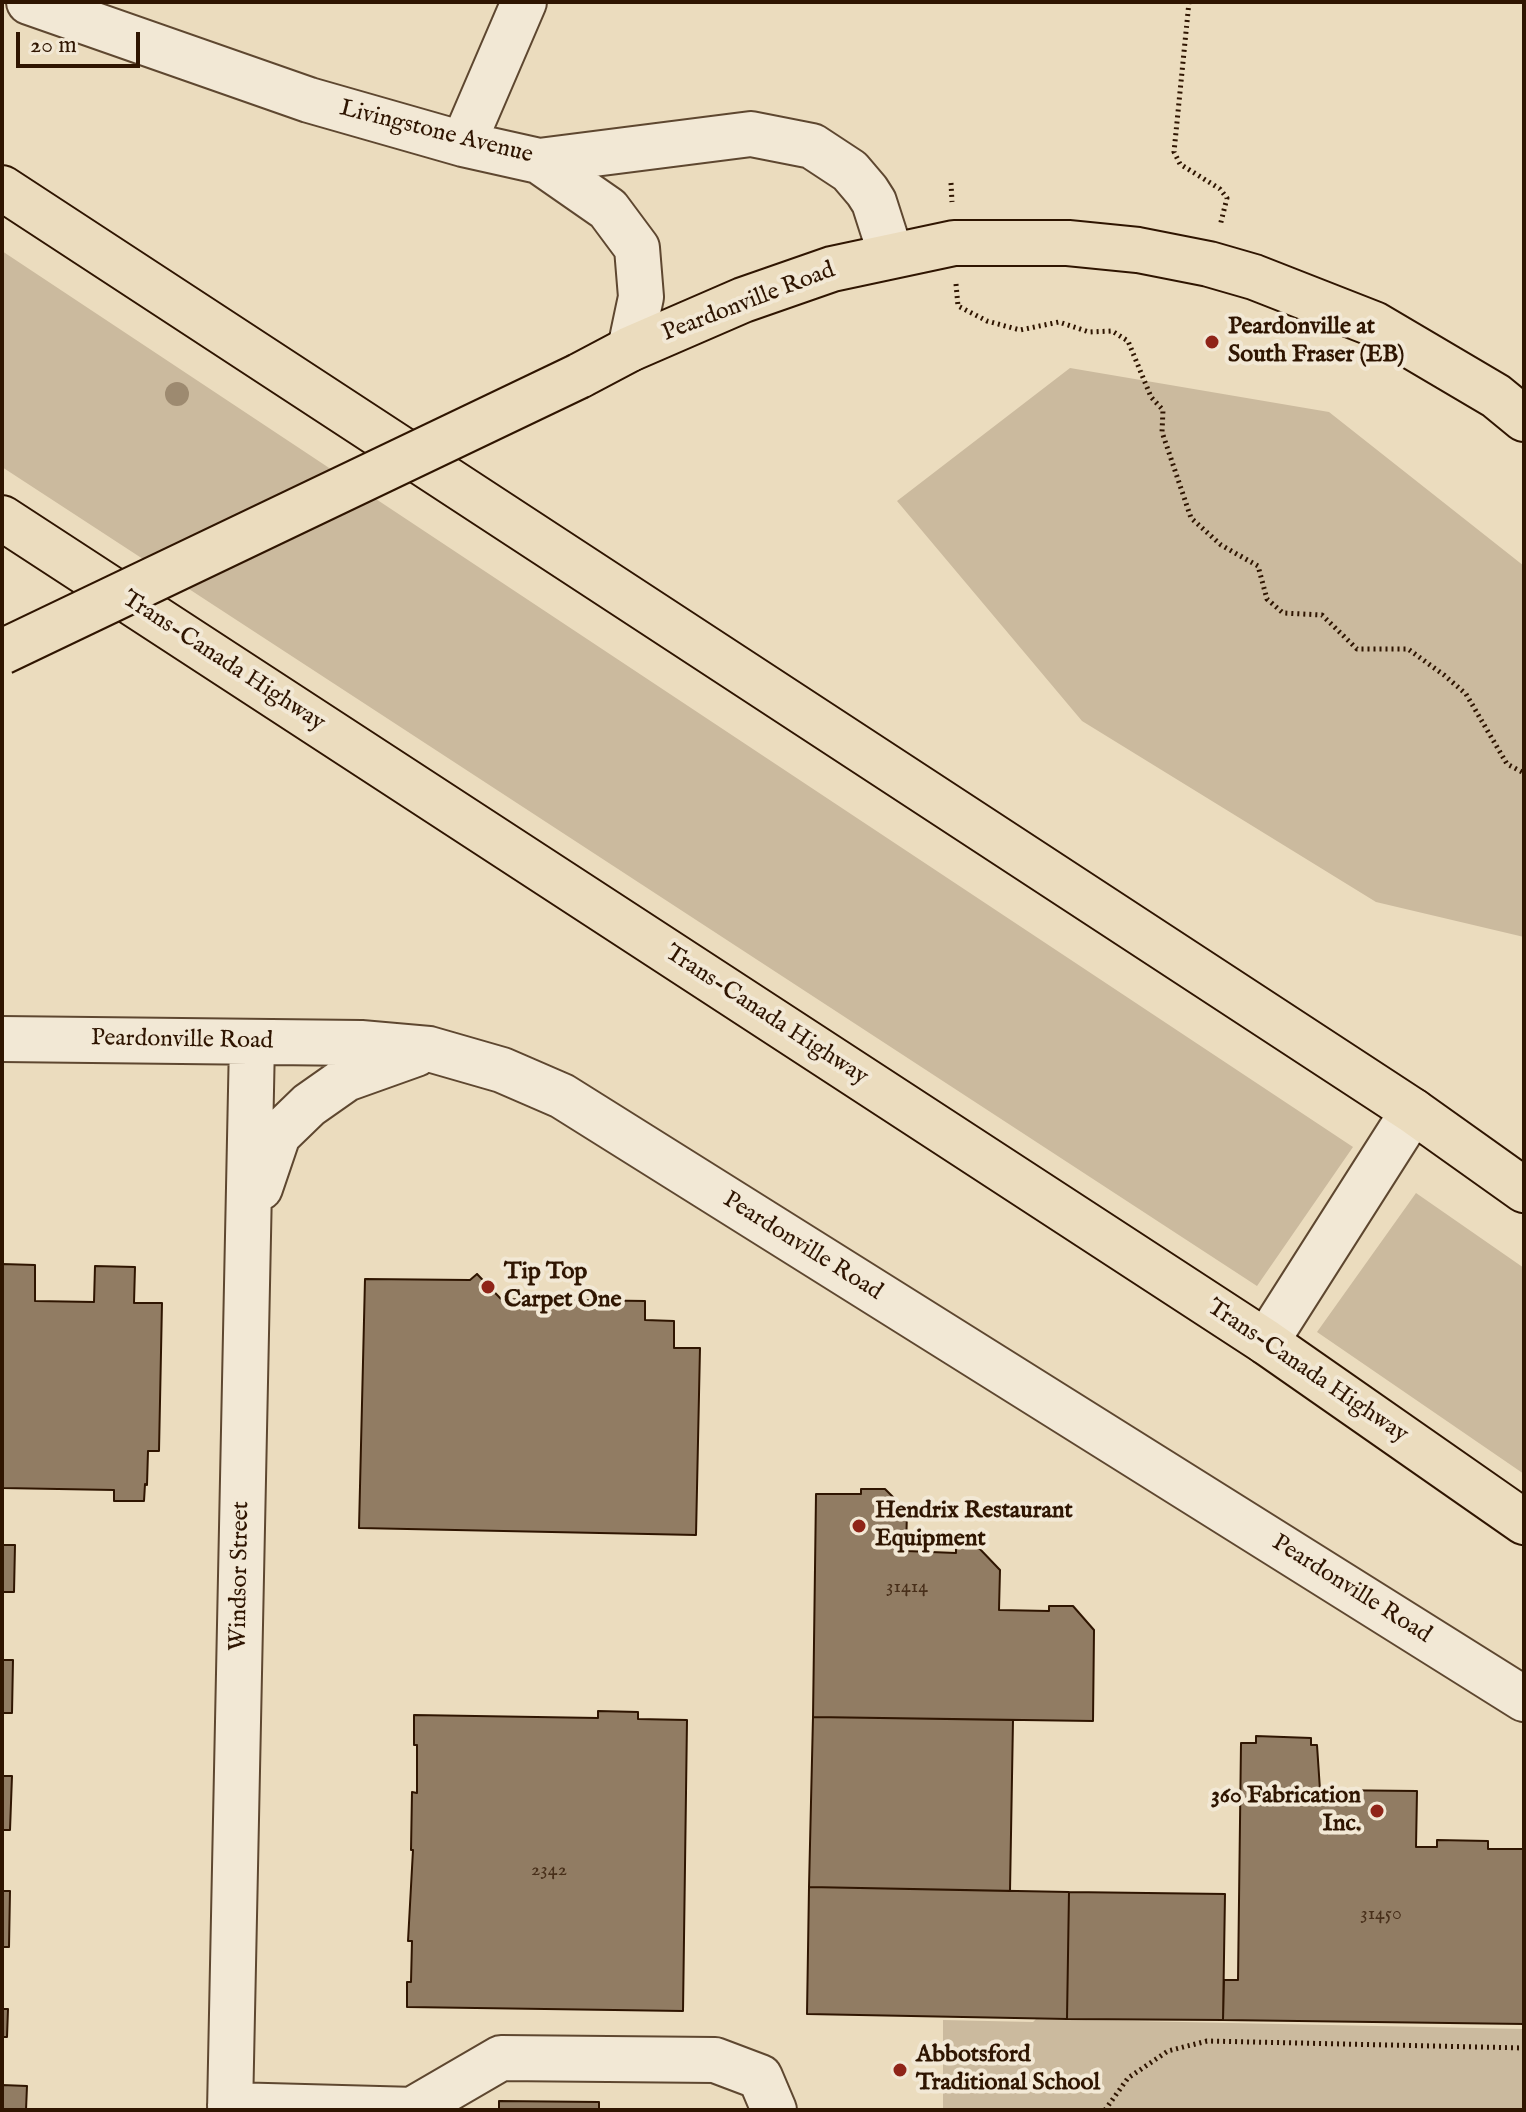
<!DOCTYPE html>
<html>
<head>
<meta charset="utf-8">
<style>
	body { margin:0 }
	#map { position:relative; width:1526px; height:2112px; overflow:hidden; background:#ebdcbe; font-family:"IM FELL English",serif }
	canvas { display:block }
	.frame { position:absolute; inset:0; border:4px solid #2f1501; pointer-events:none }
	.scale { position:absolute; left:16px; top:32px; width:124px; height:36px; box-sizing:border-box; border:4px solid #2f1501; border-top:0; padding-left:10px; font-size:24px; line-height:28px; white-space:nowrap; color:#2f1501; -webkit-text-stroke:6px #f2e8d5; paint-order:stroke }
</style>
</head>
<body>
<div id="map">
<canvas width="1526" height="2112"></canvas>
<div class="frame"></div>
<div class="scale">20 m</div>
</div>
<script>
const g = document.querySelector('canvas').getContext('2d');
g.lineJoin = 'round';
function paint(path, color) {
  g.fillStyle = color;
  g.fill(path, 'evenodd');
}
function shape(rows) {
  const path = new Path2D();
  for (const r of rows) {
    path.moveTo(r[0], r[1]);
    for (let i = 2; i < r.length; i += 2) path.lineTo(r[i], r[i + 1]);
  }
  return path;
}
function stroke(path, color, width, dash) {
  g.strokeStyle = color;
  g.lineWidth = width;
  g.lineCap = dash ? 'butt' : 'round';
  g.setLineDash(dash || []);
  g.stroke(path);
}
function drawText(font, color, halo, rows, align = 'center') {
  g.font = font + ' "IM FELL English",serif';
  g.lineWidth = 8;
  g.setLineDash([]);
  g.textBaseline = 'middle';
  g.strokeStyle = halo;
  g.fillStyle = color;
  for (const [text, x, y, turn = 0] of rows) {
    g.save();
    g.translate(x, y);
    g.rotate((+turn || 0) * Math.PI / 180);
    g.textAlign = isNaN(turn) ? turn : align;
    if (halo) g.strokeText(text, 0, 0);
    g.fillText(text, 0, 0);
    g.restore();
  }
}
const green = shape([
	[2,251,1353,1147,1257,1286,2,467],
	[1070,368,1329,412,1524,566,1524,937,1376,902,1082,721,897,501],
	[1416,1193,1524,1268,1524,1474,1317,1332],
	[1036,2019,1524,2029,1524,2110,943,2110,943,2020,1033,2022]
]);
const building = shape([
	[2,1264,35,1265,35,1301,94,1302,95,1266,135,1267,134,1303,162,1303,159,1451,148,1451,147,1485,145,1484,144,1501,114,1501,114,1490,2,1488,2,1264],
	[477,1274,501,1299,645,1301,645,1320,674,1321,674,1348,700,1348,696,1535,359,1528,365,1279,470,1280,477,1274],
	[861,1489,885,1489,907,1511,906,1551,956,1553,956,1547,978,1547,1000,1570,999,1610,1049,1611,1049,1606,1073,1606,1094,1630,1093,1721,813,1717,816,1494,861,1494,861,1489],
	[2,1545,15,1545,14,1592,2,1592,2,1545],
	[2,1660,13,1660,12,1713,2,1713,2,1660],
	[598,1711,638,1712,638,1719,687,1720,683,2011,407,2007,407,1982,411,1982,412,1941,408,1941,413,1850,411,1850,412,1792,417,1793,417,1745,414,1745,414,1715,598,1718,598,1711],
	[813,1717,1013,1720,1010,1891,809,1887,813,1717],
	[1256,1736,1311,1738,1311,1745,1317,1745,1320,1790,1417,1791,1416,1847,1437,1847,1437,1840,1488,1841,1488,1849,1524,1849,1524,2024,1223,2020,1224,1980,1238,1980,1241,1743,1256,1743,1256,1736],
	[2,1776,12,1776,10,1830,2,1830,2,1776],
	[809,1887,1069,1892,1067,2019,807,2014,809,1887],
	[2,1891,10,1891,9,1947,2,1947,2,1891],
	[1069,1892,1225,1894,1223,2020,1067,2019,1069,1892],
	[2,2009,8,2009,7,2037,2,2037,2,2009],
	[2,2085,27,2086,26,2110,2,2110,2,2085],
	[499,2101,599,2102,599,2110,499,2110,499,2101]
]);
const path = shape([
	[1189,2,1174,152,1180,164,1220,189,1227,198,1220,226],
	[951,183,952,202],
	[956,284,958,306,987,321,1020,330,1059,322,1089,332,1112,331,1128,341,1151,397,1163,410,1162,432,1191,518,1221,545,1258,566,1267,599,1283,613,1322,615,1357,649,1408,649,1444,675,1466,694,1507,764,1524,773],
	[1105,2110,1128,2078,1168,2051,1207,2041,1524,2048]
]);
const minor = shape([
	[29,2,309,100,463,144,539,161,751,134,812,146,850,171,867,191,874,202,891,255],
	[463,144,524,2],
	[539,161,608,209,637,248,641,297,630,349],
	[2,1039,361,1043,429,1049,502,1070,562,1096,1524,1699],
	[260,1188,278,1135,309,1105,346,1079,416,1054],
	[1266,1342,1413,1111],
	[230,2105,416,2110],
	[415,2108,501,2058,715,2060,760,2077,774,2110],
	[230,2110,252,1042]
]);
const major = shape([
	[579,376,630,349,743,300,832,269,954,243,1068,243,1138,250,1209,264,1254,277,1374,324,1496,396,1524,419]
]);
const highway = shape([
	[2,188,1413,1111,1524,1190],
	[2,518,1266,1342,1524,1522]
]);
const majorBridge = shape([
	[2,652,579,376]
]);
const trees = [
	[177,394]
];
const markers = [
	[1212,342,8,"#8f2418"],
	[488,1287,8,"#8f2418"],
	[859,1526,8,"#8f2418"],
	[1377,1811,8,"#8f2418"],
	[900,2070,8,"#8f2418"]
];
const numberNames = [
	["31414",907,1588],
	["2342",549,1871],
	["31450",1381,1915]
];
const streetNames = [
	["Livingstone Avenue",436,133,14],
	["Peardonville Road",749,303,-21],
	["Trans-Canada Highway",223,662,33],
	["Trans-Canada Highway",766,1016,33],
	["Peardonville Road",182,1041,1],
	["Peardonville Road",802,1247,32],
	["Trans-Canada Highway",1307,1372,34],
	["Windsor Street",241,1576,-89],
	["Peardonville Road",1351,1590,32]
];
const poiNames = [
	["Peardonville at",1228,328],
	["South Fraser (EB)",1228,356],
	["Tip Top",504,1273],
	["Carpet One",504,1301],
	["Hendrix Restaurant",875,1512],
	["Equipment",875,1540],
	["360 Fabrication",1361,1797,"right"],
	["Inc.",1361,1825,"right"],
	["Abbotsford",916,2056],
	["Traditional School",916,2084]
];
paint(green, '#cbba9e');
paint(building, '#917c63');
stroke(building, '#2f1501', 2);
stroke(minor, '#5e4730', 48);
stroke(major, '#2f1501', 48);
stroke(highway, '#2f1501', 48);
stroke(path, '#2f1501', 5, [2, 4]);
stroke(minor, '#f2e8d5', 44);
stroke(major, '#ebdcbe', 44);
stroke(highway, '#ebdcbe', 44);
stroke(majorBridge, '#2f1501', 48, []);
stroke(majorBridge, '#ebdcbe', 44);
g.fillStyle = '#9d8a70';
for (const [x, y] of trees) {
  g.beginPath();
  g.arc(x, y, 12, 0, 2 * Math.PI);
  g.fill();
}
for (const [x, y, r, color] of markers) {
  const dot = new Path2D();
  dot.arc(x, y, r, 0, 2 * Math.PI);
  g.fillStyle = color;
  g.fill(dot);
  stroke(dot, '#f2e8d5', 3);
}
drawText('20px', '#482f1a', null, numberNames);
drawText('24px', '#2f1501', '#f2e8d5', streetNames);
drawText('bold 24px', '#2f1501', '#f2e8d5', poiNames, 'left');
</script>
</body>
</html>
